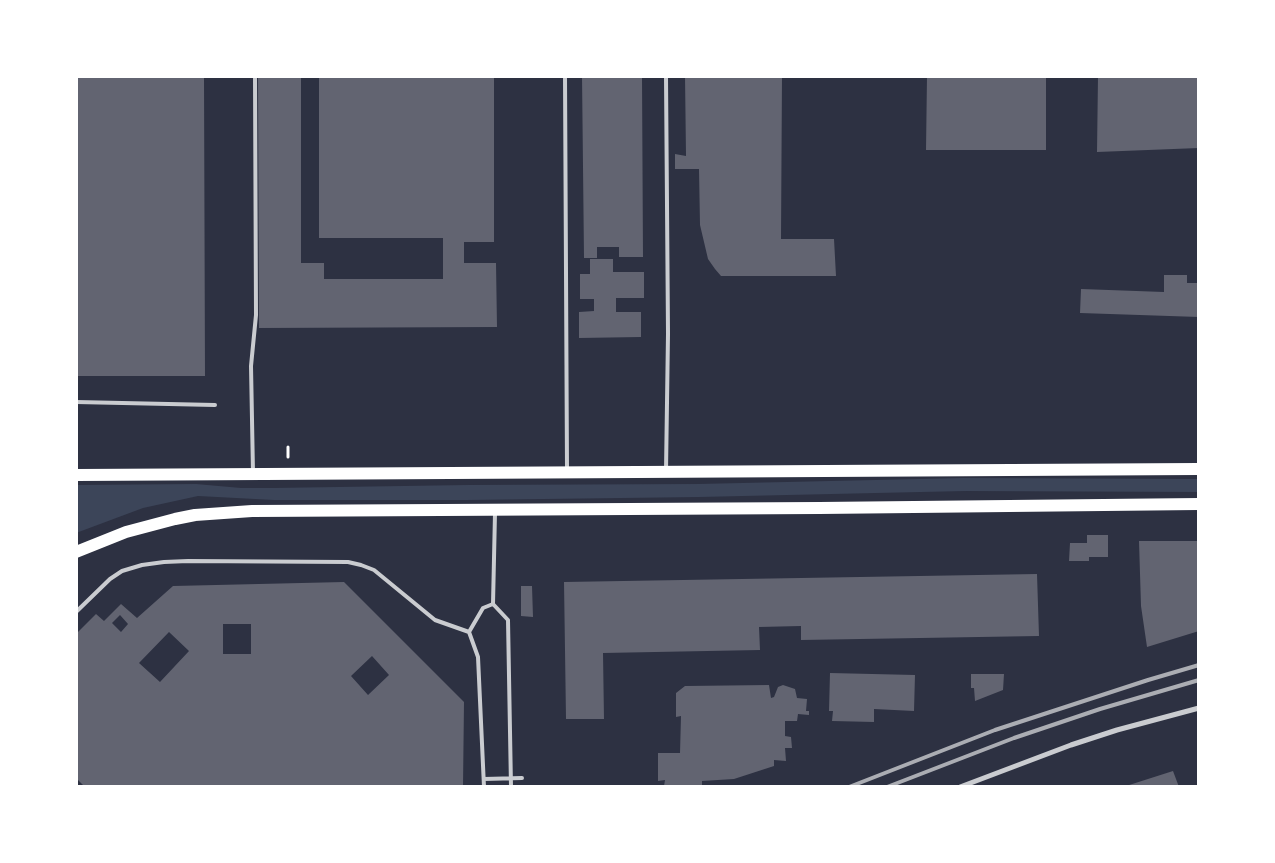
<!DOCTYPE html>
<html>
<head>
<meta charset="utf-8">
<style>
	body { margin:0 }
	#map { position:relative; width:1275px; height:863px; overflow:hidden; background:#2d3142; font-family:"IBM Plex Sans",sans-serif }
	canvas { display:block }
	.frame { position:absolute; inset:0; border:78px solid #fff; pointer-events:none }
</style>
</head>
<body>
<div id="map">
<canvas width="1275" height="863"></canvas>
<div class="frame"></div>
</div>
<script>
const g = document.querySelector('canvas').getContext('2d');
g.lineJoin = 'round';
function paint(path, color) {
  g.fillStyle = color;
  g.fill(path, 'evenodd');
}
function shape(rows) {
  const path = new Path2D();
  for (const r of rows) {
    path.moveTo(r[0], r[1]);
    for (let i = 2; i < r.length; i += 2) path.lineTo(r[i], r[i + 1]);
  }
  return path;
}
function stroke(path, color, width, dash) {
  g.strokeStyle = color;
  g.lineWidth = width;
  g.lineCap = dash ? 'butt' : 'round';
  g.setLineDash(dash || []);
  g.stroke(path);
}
const green = shape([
	[963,478,1199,479,1199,492,965,491,699,497,468,500,274,500,198,496,143,508,76,533,76,485,196,484,241,488,273,488,468,485,698,484]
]);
const building = shape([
	[76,76,204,76,205,376,76,376],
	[258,76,301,76,301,263,324,263,324,279,443,279,443,238,319,238,319,76,494,76,494,242,464,242,464,263,496,263,497,327,259,328],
	[582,76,642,76,643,257,619,257,619,247,597,247,597,258,584,258],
	[685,76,782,76,781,239,834,239,836,276,721,276,715,269,708,259,700,225,699,169,675,169,675,154,686,156],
	[927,76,1046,76,1046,150,926,150],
	[1098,76,1199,76,1199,148,1097,152],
	[590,259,613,259,613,272,644,272,644,298,616,298,616,312,641,312,641,337,579,338,579,312,594,311,594,299,580,299,580,274,590,274],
	[1164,275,1187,275,1187,283,1199,283,1199,317,1080,313,1081,289,1164,292],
	[1087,535,1108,535,1108,557,1089,557,1089,561,1069,561,1070,543,1087,543],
	[1139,541,1199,541,1199,631,1147,647,1141,606],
	[1037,574,1039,636,801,640,801,626,759,627,760,650,603,653,604,719,566,719,564,582],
	[344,582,464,702,463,787,85,787,76,778,76,634,96,614,104,621,121,604,137,618,173,586],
	[120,615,128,624,121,632,112,623],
	[223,624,251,624,251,654,223,654],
	[169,632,189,651,160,682,139,663],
	[372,656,389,675,368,695,351,676],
	[521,586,532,586,533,617,521,616],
	[830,673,915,675,914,711,874,709,874,722,832,721,833,711,829,711],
	[971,674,1004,674,1003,690,975,701,974,688,971,688],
	[769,685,771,698,774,697,778,687,783,685,795,689,797,698,807,699,806,711,809,711,809,715,798,714,797,721,785,721,785,736,791,737,792,748,785,748,786,761,774,760,774,766,734,779,702,781,702,786,664,786,665,780,658,781,658,753,680,753,681,716,676,717,676,693,685,686],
	[1173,771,1179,787,1126,787,1126,786]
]);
const path = shape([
	[288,447,288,457]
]);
const service = shape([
	[565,76,567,469],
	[666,76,668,334,666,471],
	[76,402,215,405],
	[253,473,251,366,256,315,255,76],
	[495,513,493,604,508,620,511,787],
	[76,612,110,579,122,571,142,565,164,562,188,561,348,562,361,565,374,570,435,620,469,632],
	[484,779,522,778],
	[484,787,478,657,469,632,483,608,493,604]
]);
const minor = shape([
	[960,787,1071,745,1117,730,1199,708]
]);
const primary = shape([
	[76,475,1199,469],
	[76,552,126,532,175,519,195,515,252,511,819,508,1199,504]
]);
const rail = shape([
	[849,787,995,730,1148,680,1199,665],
	[887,787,1014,738,1100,709,1199,680]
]);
paint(green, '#3c4559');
paint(building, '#626471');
stroke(path, '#fff', 3);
stroke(service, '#caccd0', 4);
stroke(minor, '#caccd0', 5);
stroke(primary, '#fff', 12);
stroke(rail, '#abadb3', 4);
</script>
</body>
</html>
